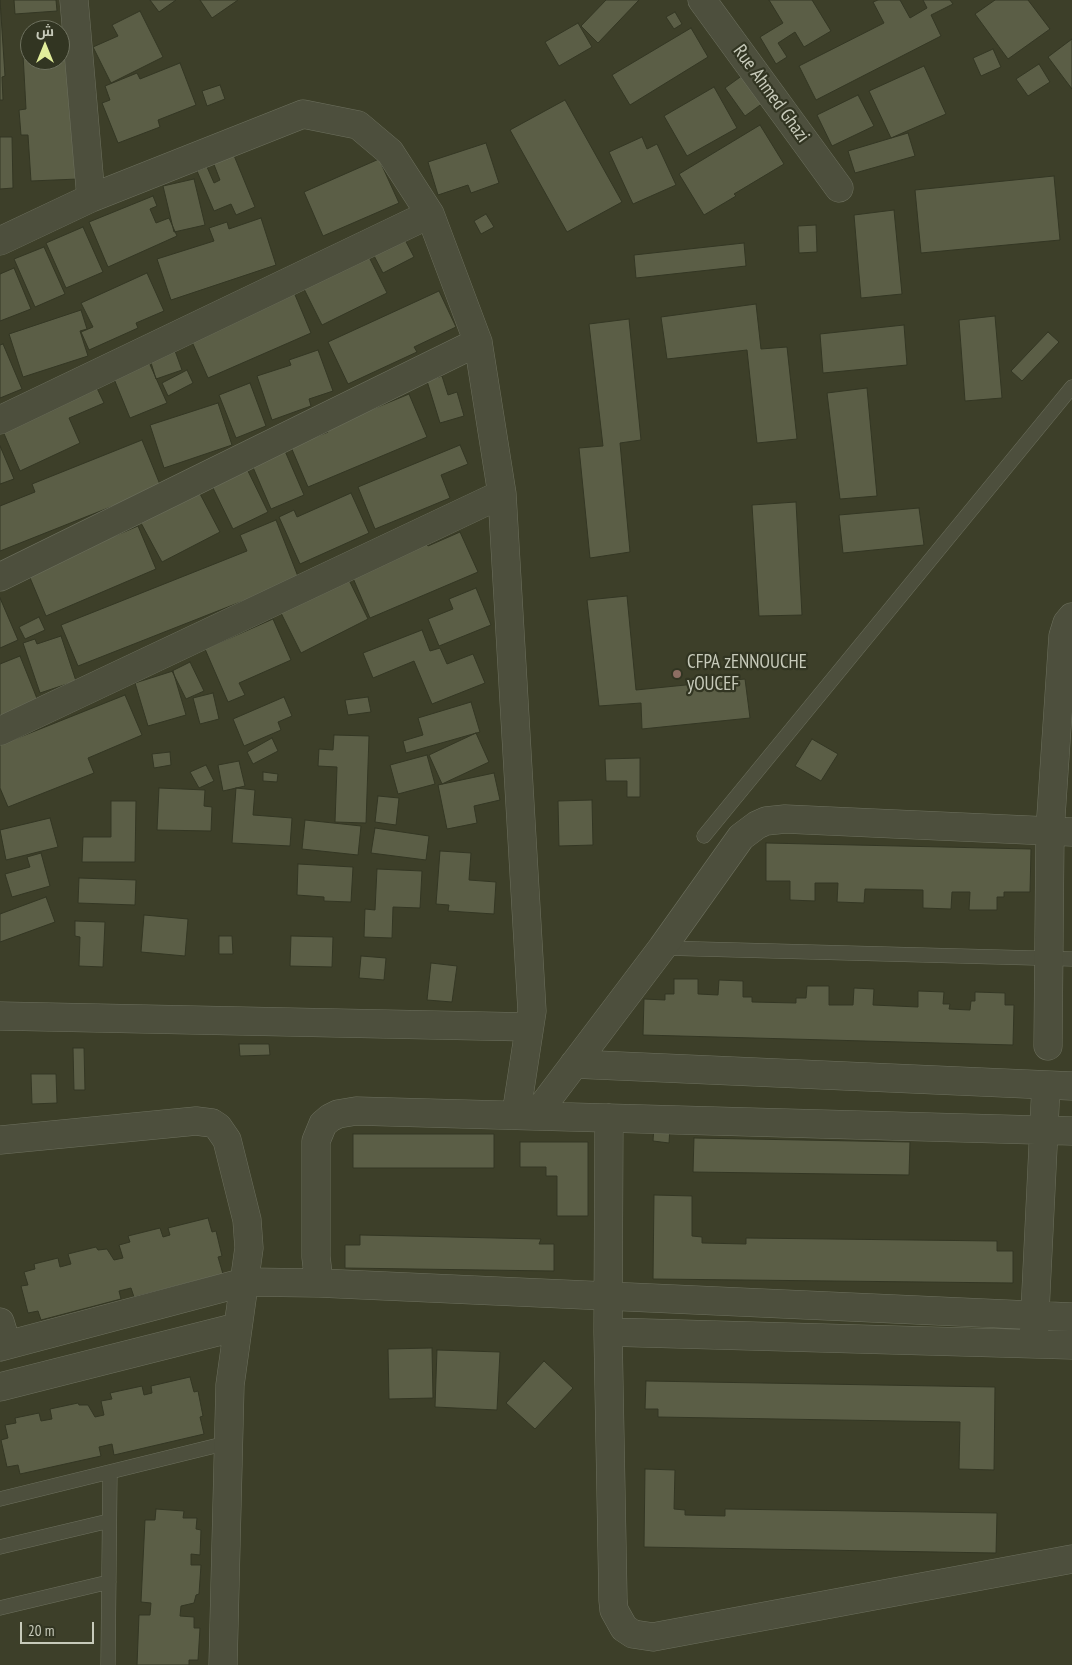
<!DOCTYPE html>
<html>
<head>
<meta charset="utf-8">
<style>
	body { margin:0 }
	#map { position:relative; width:1072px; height:1665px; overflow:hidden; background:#3d3f29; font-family:"PT Sans Narrow",Cairo,sans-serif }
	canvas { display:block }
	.north { position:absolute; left:20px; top:20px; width:50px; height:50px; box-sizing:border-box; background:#323522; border:1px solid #6e715f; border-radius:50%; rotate:0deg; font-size:14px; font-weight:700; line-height:20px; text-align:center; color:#c7caba }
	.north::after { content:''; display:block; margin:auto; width:18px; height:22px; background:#e2ee9b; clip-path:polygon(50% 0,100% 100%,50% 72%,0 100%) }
	.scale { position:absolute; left:20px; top:1622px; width:74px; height:22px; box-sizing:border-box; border:2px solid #c7caba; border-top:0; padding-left:6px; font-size:15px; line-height:18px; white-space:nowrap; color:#c7caba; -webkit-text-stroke:4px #323522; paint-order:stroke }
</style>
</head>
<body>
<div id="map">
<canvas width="1072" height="1665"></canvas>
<div class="north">ش</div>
<div class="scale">20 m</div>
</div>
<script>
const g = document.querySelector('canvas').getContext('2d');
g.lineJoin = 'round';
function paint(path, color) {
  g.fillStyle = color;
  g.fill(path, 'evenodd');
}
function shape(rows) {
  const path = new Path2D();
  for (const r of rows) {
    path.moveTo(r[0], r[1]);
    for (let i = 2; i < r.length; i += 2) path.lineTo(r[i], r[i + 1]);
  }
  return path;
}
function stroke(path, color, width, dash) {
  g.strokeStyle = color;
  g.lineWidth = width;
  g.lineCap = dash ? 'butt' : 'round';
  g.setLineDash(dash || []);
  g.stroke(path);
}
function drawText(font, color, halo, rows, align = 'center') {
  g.font = font + ' "PT Sans Narrow",sans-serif';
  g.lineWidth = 4.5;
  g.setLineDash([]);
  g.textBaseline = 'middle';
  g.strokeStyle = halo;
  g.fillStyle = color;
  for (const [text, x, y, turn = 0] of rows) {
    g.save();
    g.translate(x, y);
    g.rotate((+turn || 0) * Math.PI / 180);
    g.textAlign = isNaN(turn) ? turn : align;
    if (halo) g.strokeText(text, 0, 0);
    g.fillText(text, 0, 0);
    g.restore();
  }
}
const building = shape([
	[0,0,5,76,2,77,3,100,0,100,0,0],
	[14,0,56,0,57,11,15,14,14,0],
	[150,0,176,0,159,12,150,0],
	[200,0,238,0,212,18,200,0],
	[606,0,639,0,598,43,581,26,606,0],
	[769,0,812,0,831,31,804,47,795,32,778,43,787,57,776,64,760,37,783,23,769,0],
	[878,0,900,0,910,18,927,8,923,0,950,0,953,4,931,15,941,36,816,100,799,66,884,23,873,2,878,0],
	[995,0,1028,0,1050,29,1008,59,975,14,995,0],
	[140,11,163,57,111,83,93,47,118,36,112,25,140,11],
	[675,12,682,24,674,29,666,17,675,12],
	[578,23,592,47,559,66,545,42,578,23],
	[691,28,708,57,630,105,612,75,691,28],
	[1072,39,1072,89,1048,57,1072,39],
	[993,49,1001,67,981,76,973,58,993,49],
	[68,52,78,179,31,181,28,135,21,135,19,110,26,109,23,54,30,54,30,60,60,60,60,53,68,52],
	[180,63,196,105,158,120,160,127,118,143,102,103,110,100,105,86,137,73,140,79,180,63],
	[1039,64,1050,82,1028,96,1016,79,1039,64],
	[924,66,946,114,891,138,869,91,924,66],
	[743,75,763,103,745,116,725,88,743,75],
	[220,85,225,99,207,106,202,91,220,85],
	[714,87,737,128,687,156,664,116,714,87],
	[858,95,874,126,832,146,817,115,858,95],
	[565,100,622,202,567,232,510,130,565,100],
	[760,125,784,164,734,194,736,196,704,215,679,174,760,125],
	[908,133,915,156,855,173,848,151,908,133],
	[0,137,12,137,13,188,0,189,0,137],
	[642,137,647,149,657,144,676,185,633,204,609,152,642,137],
	[486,143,499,183,471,193,468,185,438,195,428,162,486,143],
	[233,153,255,207,236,215,231,204,214,211,197,171,207,167,214,183,220,180,213,162,233,153],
	[379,159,399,203,323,236,304,192,379,159],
	[1054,176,1060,240,921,253,915,190,1054,176],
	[194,179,205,225,174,232,163,186,194,179],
	[153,196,157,206,150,209,156,223,169,218,177,236,108,267,89,222,153,196],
	[894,210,902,294,861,298,854,215,894,210],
	[486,214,494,227,481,234,474,221,486,214],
	[261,218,276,265,171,300,157,259,214,241,209,228,227,222,229,229,261,218],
	[816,225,817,252,799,253,798,226,816,225],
	[83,227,103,272,66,288,46,243,83,227],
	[403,236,414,257,383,273,372,252,403,236],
	[744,243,746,266,636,278,634,255,744,243],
	[44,247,65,294,35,307,14,259,44,247],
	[366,251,387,293,322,325,301,283,366,251],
	[14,268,31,309,0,321,0,274,14,268],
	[147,273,164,311,136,323,138,328,89,350,81,332,93,327,81,303,147,273],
	[293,290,311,333,208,378,189,335,293,290],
	[439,291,456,327,414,347,417,352,348,384,328,342,439,291],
	[756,304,761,349,787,347,797,439,757,443,747,350,667,359,661,317,756,304],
	[81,310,87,329,80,331,88,356,23,377,9,334,81,310],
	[995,316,1002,398,965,401,959,320,995,316],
	[629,319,641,440,620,443,630,552,590,558,579,448,603,446,589,324,629,319],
	[904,325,907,365,823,373,820,334,904,325],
	[1048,332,1059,342,1022,381,1011,371,1048,332],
	[3,344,22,389,0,398,0,345,3,344],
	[174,348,182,370,156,379,149,356,174,348],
	[318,350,333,391,309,399,311,406,272,420,257,376,291,365,289,360,318,350],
	[148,360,167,403,130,418,112,374,148,360],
	[187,370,193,383,168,396,162,383,187,370],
	[442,376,448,395,457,392,464,416,440,423,427,381,442,376],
	[250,383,266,426,236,438,219,395,250,383],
	[96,386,104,403,69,418,80,443,20,471,2,429,96,386],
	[867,388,877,496,840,499,827,393,867,388],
	[409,394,427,437,308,487,291,447,328,432,327,428,409,394],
	[218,403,232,445,164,468,150,425,218,403],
	[142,440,161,487,0,551,0,506,35,492,32,484,142,440],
	[460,445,468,464,441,475,450,498,375,529,358,487,460,445],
	[0,446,14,479,0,484,0,446],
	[285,451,304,495,271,509,252,465,285,451],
	[247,469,268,512,233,529,212,486,247,469],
	[199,492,220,532,162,562,141,523,199,492],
	[351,493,369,533,300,564,279,517,294,510,297,517,351,493],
	[796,502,802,615,759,616,752,505,796,502],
	[919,508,924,545,843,553,839,515,919,508],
	[276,520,299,579,78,666,61,625,247,551,240,535,276,520],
	[138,526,156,569,46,616,28,573,138,526],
	[460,532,478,572,370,618,353,578,426,543,428,546,460,532],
	[349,580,368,619,301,653,281,613,349,580],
	[476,588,491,625,439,646,428,619,453,609,449,599,476,588],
	[627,596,636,690,745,679,750,718,642,729,641,703,599,706,587,600,627,596],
	[0,598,18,640,0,648,0,598],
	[39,617,45,630,25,639,19,627,39,617],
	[273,619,291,660,239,683,245,695,228,702,205,649,273,619],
	[422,630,430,651,440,648,447,664,473,654,485,683,432,704,414,661,373,678,363,653,422,630],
	[61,636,76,681,40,693,23,643,35,639,37,644,61,636],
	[20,656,38,701,0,717,0,664,20,656],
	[190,662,204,691,186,699,172,671,190,662],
	[173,671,186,715,148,726,135,683,173,671],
	[213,693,219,719,200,724,193,698,213,693],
	[125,695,142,735,88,758,94,773,8,807,0,788,0,745,125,695],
	[284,697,292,716,278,722,281,730,244,746,233,719,284,697],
	[368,697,371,712,348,715,345,700,368,697],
	[471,702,480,732,406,753,403,741,423,735,418,718,471,702],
	[476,733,489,762,442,784,429,755,476,733],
	[334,735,369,736,366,823,335,822,337,767,318,766,319,749,333,750,334,735],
	[272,738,278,751,253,764,247,752,272,738],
	[812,739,838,754,821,781,795,766,812,739],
	[170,752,171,765,154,768,152,754,170,752],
	[427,755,435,784,398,794,390,765,427,755],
	[640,758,640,797,627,797,627,781,606,781,605,759,640,758],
	[239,761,245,786,223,791,218,765,239,761],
	[206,765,214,781,199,788,190,772,206,765],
	[263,772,278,774,277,782,263,781,263,772],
	[494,773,500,800,474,806,477,823,447,829,438,785,494,773],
	[159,788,205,790,204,806,212,807,211,831,157,830,159,788],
	[236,788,255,790,253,815,292,818,290,846,232,843,236,788],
	[378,796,399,798,396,825,375,822,378,796],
	[592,800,593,845,559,846,558,801,592,800],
	[111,801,136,801,135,862,82,862,83,837,111,837,111,801],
	[50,818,58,847,6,860,0,830,50,818],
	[305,820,361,826,358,855,302,849,305,820],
	[375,828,429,836,426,860,371,853,375,828],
	[766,843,1031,849,1030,892,1004,892,1004,897,997,897,997,910,969,910,970,892,952,892,951,909,923,908,923,890,865,889,864,903,837,902,838,883,815,883,815,901,790,900,790,881,766,881,766,843],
	[440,851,471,853,469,880,496,882,494,914,448,911,449,905,436,904,440,851],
	[41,853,50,886,12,897,5,874,30,867,27,857,41,853],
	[298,864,353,867,351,902,324,901,324,897,297,895,298,864],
	[377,869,422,871,420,908,393,907,392,938,364,937,365,909,375,910,377,869],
	[79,878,136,880,135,905,78,903,79,878],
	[46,897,55,922,0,942,0,914,46,897],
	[144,915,188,919,185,956,141,952,144,915],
	[75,921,105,922,103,967,79,966,80,937,75,936,75,921],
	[219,936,232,936,233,954,219,954,219,936],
	[291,936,333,937,332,967,290,966,291,936],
	[361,956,386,958,384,980,359,978,361,956],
	[431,963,457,966,452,1002,427,1000,431,963],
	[674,979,698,979,698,994,718,995,719,980,743,981,743,997,752,997,752,1002,796,1003,796,998,806,998,807,986,829,986,829,1005,853,1005,854,988,874,989,873,1005,918,1007,918,991,944,992,943,1004,950,1004,949,1009,970,1010,971,1001,975,1001,975,992,1005,993,1005,1005,1014,1005,1013,1045,643,1035,644,999,665,1000,665,994,674,994,674,979],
	[239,1044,269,1044,270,1055,240,1056,239,1044],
	[73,1048,84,1048,85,1090,74,1090,73,1048],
	[31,1074,56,1074,57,1103,32,1104,31,1074],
	[654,1127,670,1127,669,1143,653,1141,654,1127],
	[353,1134,494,1134,494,1168,353,1168,353,1134],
	[694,1138,910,1142,909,1175,693,1172,694,1138],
	[520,1142,588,1142,588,1216,557,1216,557,1176,546,1176,546,1167,520,1167,520,1142],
	[654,1195,692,1196,692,1236,702,1237,702,1243,746,1244,746,1238,997,1241,997,1251,1013,1251,1013,1283,653,1279,654,1195],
	[208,1218,212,1232,216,1231,222,1256,218,1257,223,1274,134,1297,131,1288,119,1291,121,1299,41,1320,38,1311,28,1313,21,1286,28,1285,24,1272,35,1269,34,1264,58,1258,60,1267,71,1264,68,1254,96,1247,98,1250,107,1249,114,1260,123,1258,119,1245,130,1242,128,1236,160,1228,163,1237,170,1235,168,1228,208,1218],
	[360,1235,541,1239,539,1244,554,1244,554,1271,345,1268,345,1245,360,1245,360,1235],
	[432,1348,433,1398,389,1399,388,1349,432,1348],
	[437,1350,500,1352,497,1410,435,1407,437,1350],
	[544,1361,573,1388,535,1429,506,1403,544,1361],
	[190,1377,194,1392,198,1391,203,1416,200,1417,204,1434,114,1455,112,1444,99,1447,101,1456,20,1474,18,1465,7,1467,1,1440,8,1438,5,1425,16,1423,15,1418,39,1413,41,1421,52,1419,50,1409,78,1403,79,1405,88,1405,95,1417,104,1415,101,1401,112,1399,110,1393,142,1386,144,1395,152,1393,151,1386,190,1377],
	[646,1381,995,1387,994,1470,959,1469,960,1422,658,1417,658,1409,645,1409,646,1381],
	[645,1469,675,1470,674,1509,685,1510,685,1515,725,1516,725,1509,997,1513,996,1553,644,1547,645,1469],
	[156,1509,184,1511,183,1518,197,1518,196,1529,201,1530,200,1555,191,1554,191,1565,201,1565,199,1594,196,1595,194,1603,181,1606,180,1616,194,1617,194,1628,200,1628,198,1660,189,1660,189,1665,137,1665,139,1615,150,1615,151,1603,141,1602,145,1520,155,1520,156,1509]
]);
const service = shape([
	[704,836,1072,387],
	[662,948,1072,959],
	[0,1499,227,1443],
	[0,1547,109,1521],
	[0,1608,109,1582],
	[108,1665,110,1472]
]);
const minor = shape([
	[74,0,91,198],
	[702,0,839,188],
	[0,241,91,198,303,114,358,125,390,152,430,214,478,342,502,494,532,1011,516,1115],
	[0,420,430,214],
	[0,577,478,342],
	[0,731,502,494],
	[0,1016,529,1027],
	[1048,1046,1050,831,1063,636,1067,623,1072,617],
	[574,1064,1072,1086],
	[535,1116,662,948,741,837,757,825,766,821,785,819,1072,832],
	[609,1118,608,1332,613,1600,614,1610,624,1628,633,1634,653,1637,1072,1559],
	[1072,1131,356,1111,338,1114,330,1118,323,1124,316,1141,316,1257,319,1283,1072,1317],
	[0,1140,196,1121,212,1123,218,1127,227,1140,247,1220,249,1248,230,1385,223,1665],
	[0,1322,7,1345],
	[608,1332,1072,1345],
	[1034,1333,1046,1085],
	[0,1347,245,1282,319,1283],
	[0,1387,237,1327]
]);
const markers = [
	[677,674,5,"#8d6e63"]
];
const streetNames = [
	["Rue Ahmed Ghazi",771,94,54]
];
const poiNames = [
	["CFPA zENNOUCHE",687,663],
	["yOUCEF",687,685]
];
paint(building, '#5b5e46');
stroke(building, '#343724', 1);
stroke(service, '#6d705e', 15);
stroke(minor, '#6d705e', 29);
stroke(service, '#4d4f3d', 14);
stroke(minor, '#4d4f3d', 28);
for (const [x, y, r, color] of markers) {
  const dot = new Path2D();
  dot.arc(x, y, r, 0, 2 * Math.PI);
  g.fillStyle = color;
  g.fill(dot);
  stroke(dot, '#323522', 2);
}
drawText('19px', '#c7caba', '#323522', streetNames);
drawText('19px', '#c7caba', '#323522', poiNames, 'left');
</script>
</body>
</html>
